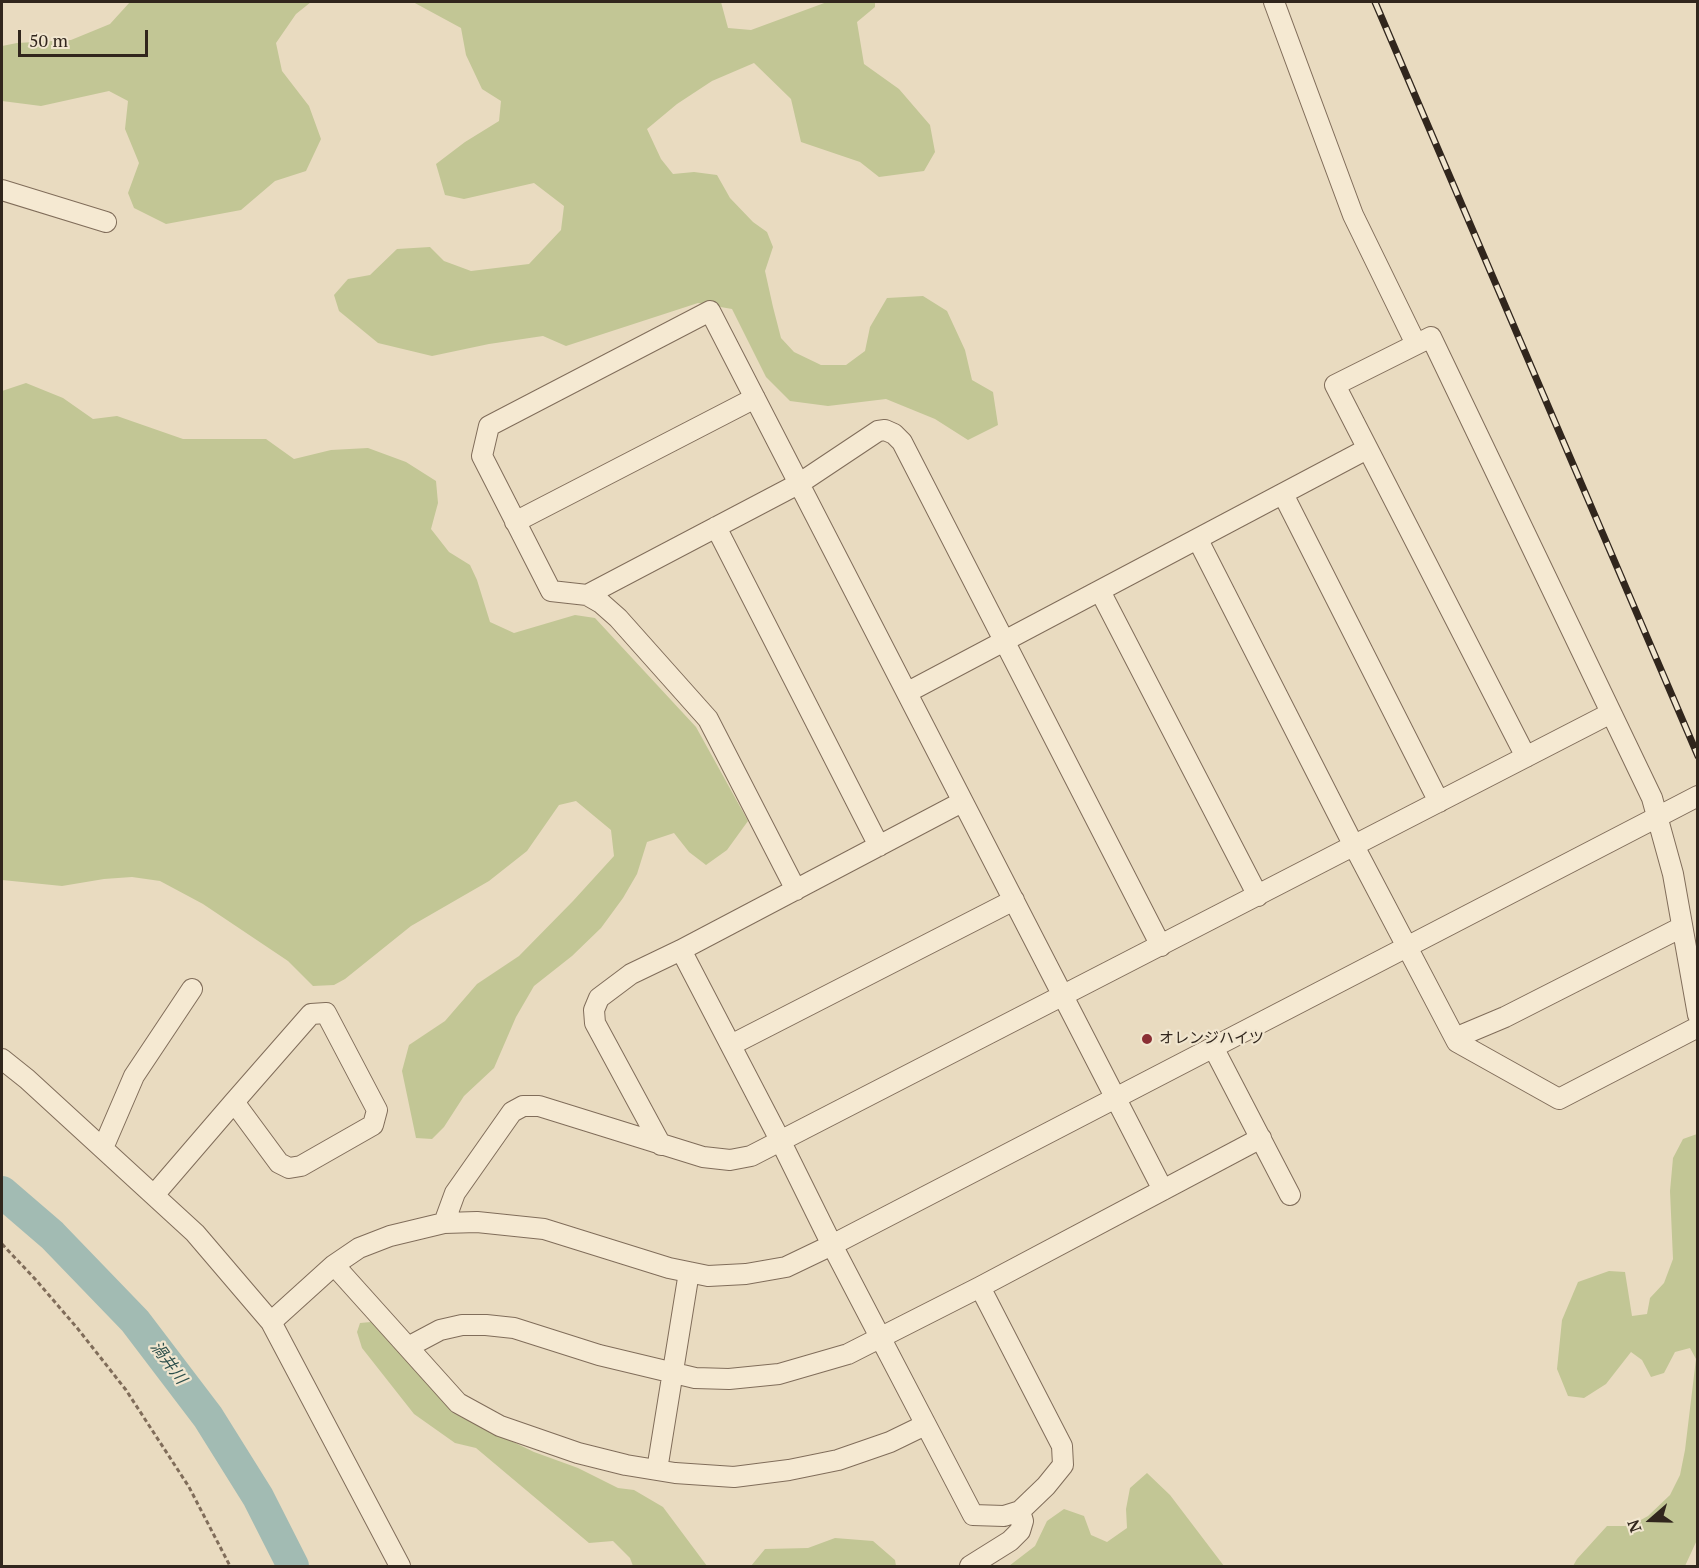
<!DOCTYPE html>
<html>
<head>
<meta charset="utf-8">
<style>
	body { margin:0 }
	#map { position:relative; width:1699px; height:1568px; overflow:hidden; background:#e9dbc0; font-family:"PT Serif",serif }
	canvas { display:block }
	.frame { position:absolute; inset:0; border:3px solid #31261d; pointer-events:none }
	.north { position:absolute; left:1621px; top:1490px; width:60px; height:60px; -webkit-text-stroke:4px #f1e6cf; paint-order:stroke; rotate:250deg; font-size:16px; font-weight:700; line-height:24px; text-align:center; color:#31261d }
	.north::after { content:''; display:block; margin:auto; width:21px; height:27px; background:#31261d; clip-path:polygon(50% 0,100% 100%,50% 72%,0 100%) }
	.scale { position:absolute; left:18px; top:30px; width:130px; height:27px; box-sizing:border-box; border:3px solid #31261d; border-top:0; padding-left:8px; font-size:18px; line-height:21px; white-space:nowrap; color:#31261d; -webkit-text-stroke:4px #f1e6cf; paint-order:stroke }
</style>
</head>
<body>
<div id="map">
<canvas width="1699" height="1568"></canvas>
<div class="frame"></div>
<div class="north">N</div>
<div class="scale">50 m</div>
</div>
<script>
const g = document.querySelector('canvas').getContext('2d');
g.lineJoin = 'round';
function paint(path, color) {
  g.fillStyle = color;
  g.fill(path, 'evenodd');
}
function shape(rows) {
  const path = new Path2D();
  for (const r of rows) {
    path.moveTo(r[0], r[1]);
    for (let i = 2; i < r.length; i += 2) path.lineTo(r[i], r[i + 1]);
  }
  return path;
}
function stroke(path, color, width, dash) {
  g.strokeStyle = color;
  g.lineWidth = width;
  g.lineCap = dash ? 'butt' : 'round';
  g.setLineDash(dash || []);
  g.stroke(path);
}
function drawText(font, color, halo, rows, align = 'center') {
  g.font = font + ' "PT Serif","Noto Sans JP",serif';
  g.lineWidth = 4.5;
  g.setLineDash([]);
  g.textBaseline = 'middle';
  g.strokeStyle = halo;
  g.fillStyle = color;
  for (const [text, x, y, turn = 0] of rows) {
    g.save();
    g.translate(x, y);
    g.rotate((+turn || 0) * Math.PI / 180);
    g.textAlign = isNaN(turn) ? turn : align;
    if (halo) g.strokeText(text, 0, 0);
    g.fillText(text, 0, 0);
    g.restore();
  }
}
const green = shape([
	[130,2,311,2,296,14,276,43,282,71,309,106,321,139,306,171,275,181,241,210,166,224,134,208,128,193,139,163,125,129,128,101,109,91,41,106,2,101,2,46,17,43,71,40,110,24],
	[413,2,721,2,728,28,751,30,827,2,875,2,875,7,857,22,864,64,899,89,930,125,935,152,924,171,879,177,860,162,801,142,791,99,754,63,712,81,677,104,647,129,661,159,673,174,694,172,717,175,730,198,753,222,767,232,773,247,765,271,773,307,781,338,794,352,821,365,846,365,865,351,870,327,887,298,923,296,947,311,965,350,972,380,993,392,998,425,968,440,935,419,886,399,828,406,790,401,766,377,732,309,698,303,566,346,543,336,489,344,432,356,378,343,339,311,334,295,348,279,370,275,397,249,430,247,444,261,471,271,529,264,561,230,564,206,534,183,464,199,445,195,436,164,465,142,499,121,501,101,482,89,466,55,461,28],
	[26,383,63,398,93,419,117,416,183,439,266,439,294,459,331,450,368,448,406,462,436,481,438,503,431,529,449,552,470,565,477,580,490,622,514,633,575,615,595,618,696,727,748,821,727,850,706,865,689,852,674,833,647,842,637,874,623,898,601,928,572,956,534,986,516,1017,494,1068,464,1096,444,1127,432,1139,416,1138,402,1071,409,1045,445,1021,477,984,519,956,573,901,614,856,611,830,576,801,559,805,527,851,489,881,411,926,345,979,334,985,313,986,288,961,203,904,160,881,132,877,104,879,62,886,2,880,2,391],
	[1697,1134,1697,1540,1685,1566,1573,1566,1577,1559,1607,1526,1630,1526,1648,1516,1670,1495,1680,1475,1685,1450,1696,1359,1690,1348,1675,1352,1664,1373,1651,1377,1642,1360,1631,1352,1606,1384,1584,1398,1568,1396,1557,1369,1562,1320,1578,1282,1609,1271,1625,1272,1632,1316,1647,1314,1650,1298,1664,1283,1673,1259,1670,1191,1673,1158,1683,1139],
	[371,1322,453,1413,534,1452,578,1468,618,1488,634,1490,663,1507,707,1566,633,1566,630,1558,613,1541,589,1543,476,1448,455,1443,414,1414,362,1348,357,1332,360,1323],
	[1147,1473,1170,1495,1224,1566,1009,1566,1035,1546,1047,1521,1064,1509,1084,1516,1091,1535,1107,1542,1127,1528,1126,1509,1130,1488],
	[835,1538,873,1541,895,1560,896,1566,751,1566,765,1549,808,1548]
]);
const river = shape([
	[2,1192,52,1235,135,1321,208,1417,258,1497,293,1566]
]);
const path = shape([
	[2,1244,36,1280,78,1329,126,1390,189,1487,230,1566]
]);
const minor = shape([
	[1274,2,1353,215,1416,344],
	[2,190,106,222],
	[1283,494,1439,802],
	[515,522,755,398],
	[716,527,879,846],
	[1198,540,1354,846,1457,1042,1559,1099,1698,1027],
	[1100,591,1258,896],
	[587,595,800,483,878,431,885,430,894,434,902,442,1161,946],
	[908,692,1367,449],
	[1526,757,1335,385,1431,337,1652,798,1673,874,1698,1015],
	[796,890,708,719,618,618,601,603,587,595,551,591,482,456,489,426,710,311,1163,1190],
	[681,950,781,1142,832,1245,973,1515,1004,1516,1020,1511,1046,1486,1063,1465,1062,1446,980,1287],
	[1455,1038,1505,1017,1682,927],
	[731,1045,1014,900],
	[1213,1047,1290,1195],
	[2,1059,27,1079,195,1233,271,1322,400,1566],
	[661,1145,595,1023,594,1010,599,998,631,974,681,950,962,802],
	[103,1148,134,1076,192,989],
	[154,1195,234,1102,311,1014,326,1013,377,1110,373,1125,301,1166,289,1168,279,1163,234,1102],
	[444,1223,455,1193,512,1112,523,1106,539,1106,703,1157,730,1160,751,1156,1611,713],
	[334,1265,458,1403,500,1426,578,1453,626,1465,675,1473,734,1477,789,1470,838,1460,890,1442,925,1425],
	[271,1322,334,1265,359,1248,390,1236,444,1223,477,1222,544,1229,669,1268,708,1276,746,1274,786,1267,832,1245,1698,796],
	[408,1347,440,1330,462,1325,486,1325,514,1328,599,1355,695,1378,729,1379,779,1374,848,1354,980,1287,1261,1138],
	[657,1470,689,1272],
	[970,1566,1010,1541,1020,1531,1023,1521,1020,1511]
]);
const rail = shape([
	[1375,2,1698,756]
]);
const markers = [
	[1147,1039,6,"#8a2f34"]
];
const poiNames = [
	["オレンジハイツ",1159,1039]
];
const waterNames = [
	["渦井川",168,1363,53]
];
paint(green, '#c2c695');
stroke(river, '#a2bbb3', 32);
stroke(minor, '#806d5a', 22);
stroke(path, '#806d5a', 3, [4.5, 3]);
stroke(minor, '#f5e9d2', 20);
stroke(rail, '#31261d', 7);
stroke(rail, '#f1e6cf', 4.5, [14]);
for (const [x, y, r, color] of markers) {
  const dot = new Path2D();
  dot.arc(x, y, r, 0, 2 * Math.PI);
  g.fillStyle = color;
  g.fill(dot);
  stroke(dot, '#f1e6cf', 2);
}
drawText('15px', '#31261d', '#f1e6cf', poiNames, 'left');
drawText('italic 16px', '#2d504c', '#f1e6cf', waterNames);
</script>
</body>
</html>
